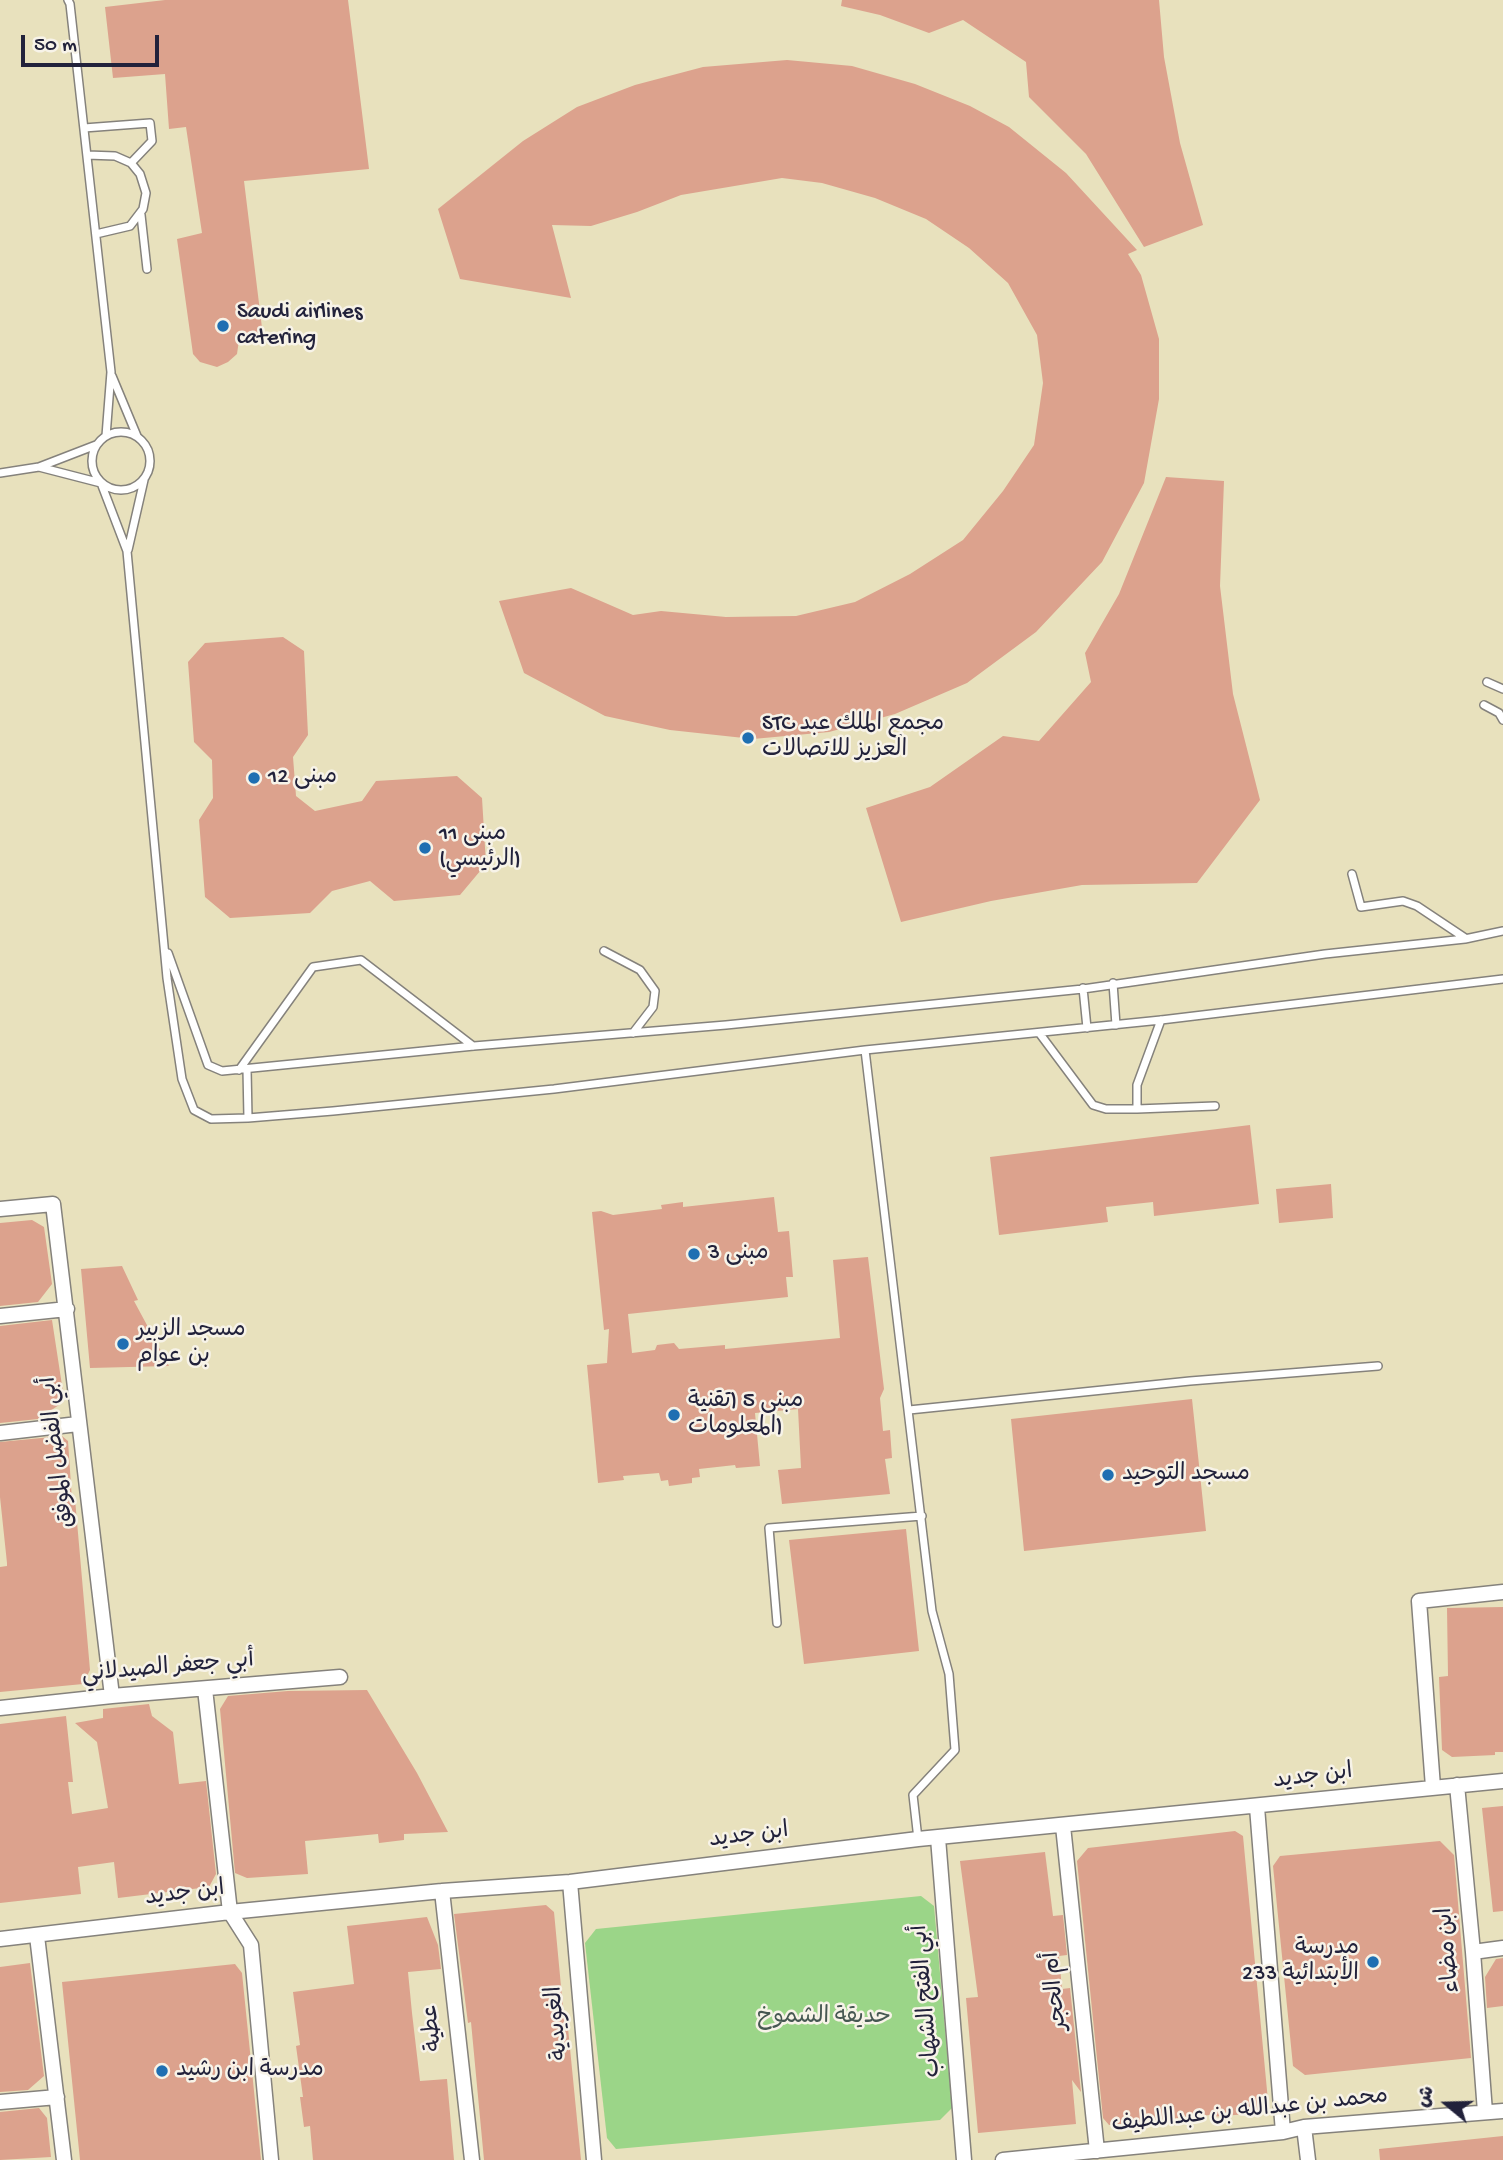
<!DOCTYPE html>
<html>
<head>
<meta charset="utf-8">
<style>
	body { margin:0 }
	#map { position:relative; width:1503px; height:2160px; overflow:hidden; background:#e8e1bd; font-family:"Gochi Hand","Playpen Sans Arabic",sans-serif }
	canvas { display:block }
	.north { position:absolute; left:1412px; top:2069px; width:70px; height:70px; -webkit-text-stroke:5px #f7f3e8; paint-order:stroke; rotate:289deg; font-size:19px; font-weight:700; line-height:28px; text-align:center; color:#22223b }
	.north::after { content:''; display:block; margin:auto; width:24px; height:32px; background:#22223b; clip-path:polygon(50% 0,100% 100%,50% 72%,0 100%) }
	.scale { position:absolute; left:21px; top:35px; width:138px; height:32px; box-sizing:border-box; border:4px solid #22223b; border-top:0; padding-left:9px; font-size:21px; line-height:24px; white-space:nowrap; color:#22223b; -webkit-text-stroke:5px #f7f3e8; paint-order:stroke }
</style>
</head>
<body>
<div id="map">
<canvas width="1503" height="2160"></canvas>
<div class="north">ش</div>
<div class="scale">50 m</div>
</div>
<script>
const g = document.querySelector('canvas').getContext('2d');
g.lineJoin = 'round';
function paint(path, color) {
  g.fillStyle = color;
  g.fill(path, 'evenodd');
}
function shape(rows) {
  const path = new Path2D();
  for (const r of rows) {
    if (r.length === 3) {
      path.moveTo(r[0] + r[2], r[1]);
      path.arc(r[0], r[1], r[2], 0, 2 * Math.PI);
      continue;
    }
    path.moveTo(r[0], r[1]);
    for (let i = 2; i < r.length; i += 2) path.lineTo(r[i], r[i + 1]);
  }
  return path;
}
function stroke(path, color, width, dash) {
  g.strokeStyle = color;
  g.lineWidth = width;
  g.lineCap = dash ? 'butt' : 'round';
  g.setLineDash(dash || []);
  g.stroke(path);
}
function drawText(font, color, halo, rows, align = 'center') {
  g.font = font + ' "Gochi Hand","Playpen Sans Arabic",sans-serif';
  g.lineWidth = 5;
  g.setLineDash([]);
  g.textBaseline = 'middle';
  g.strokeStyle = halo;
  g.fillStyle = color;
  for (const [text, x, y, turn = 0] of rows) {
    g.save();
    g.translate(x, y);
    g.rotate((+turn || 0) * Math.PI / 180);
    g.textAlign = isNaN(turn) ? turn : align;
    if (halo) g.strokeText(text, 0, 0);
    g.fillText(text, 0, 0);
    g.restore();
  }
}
const green = shape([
	[921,1896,934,1906,952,2108,940,2120,616,2149,607,2138,585,1943,596,1929]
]);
const building = shape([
	[165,0,348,0,369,169,244,181,263,336,239,340,237,354,228,362,217,367,200,362,193,354,177,239,202,233,186,127,169,129,165,74,113,78,105,7],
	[842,0,1159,0,1164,57,1180,143,1203,225,1144,247,1086,154,1029,97,1026,62,963,20,929,33,880,15,841,6],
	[787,60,852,66,915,84,970,106,1009,127,1066,173,1137,250,1128,254,1141,275,1159,339,1159,399,1144,483,1102,562,1036,632,967,683,895,714,829,732,753,739,670,730,605,716,524,673,499,601,571,588,633,615,661,611,726,617,796,616,855,602,910,574,963,540,1003,491,1034,445,1043,383,1037,335,1008,283,969,248,926,219,875,198,822,183,782,178,681,195,637,212,591,226,552,225,571,298,460,279,438,209,523,141,577,107,635,85,703,67],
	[1166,477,1224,481,1220,586,1233,694,1260,800,1197,883,1082,885,991,901,901,922,866,808,930,787,1003,736,1039,741,1091,682,1085,653,1119,594],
	[283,637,304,651,308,735,293,757,296,796,315,811,362,801,376,781,457,776,482,798,486,864,460,895,394,901,370,881,332,891,310,913,230,918,205,897,199,820,213,798,212,760,194,742,188,662,205,643],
	[1250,1125,1259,1204,1154,1216,1153,1202,1106,1207,1108,1222,999,1235,990,1157],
	[1331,1184,1333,1218,1279,1223,1276,1189],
	[774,1197,778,1232,789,1231,793,1277,786,1277,788,1297,628,1314,632,1353,655,1350,657,1345,674,1343,679,1349,725,1345,725,1349,840,1338,833,1260,868,1257,884,1389,880,1398,883,1431,890,1430,892,1458,885,1459,890,1494,782,1504,778,1470,801,1468,798,1409,755,1413,760,1466,736,1468,735,1465,699,1469,700,1477,692,1478,692,1483,669,1486,668,1480,661,1481,659,1473,623,1476,624,1480,598,1483,587,1365,607,1363,609,1329,604,1330,592,1212,601,1211,613,1215,662,1209,661,1205,683,1202,683,1207],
	[32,1220,44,1227,52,1284,38,1302,0,1306,0,1223],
	[122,1266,138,1300,134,1301,169,1366,90,1368,81,1269],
	[52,1320,63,1392,59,1405,38,1419,0,1423,0,1326],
	[1192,1399,1206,1531,1024,1551,1011,1419],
	[62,1436,68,1441,72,1500,75,1499,90,1670,83,1684,0,1692,0,1567,7,1566,7,1563,0,1497,0,1442],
	[906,1529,919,1651,804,1664,789,1540],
	[1503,1607,1503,1752,1495,1752,1495,1755,1452,1757,1442,1750,1439,1677,1448,1676,1447,1608],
	[367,1690,417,1773,448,1832,404,1834,404,1840,379,1843,378,1834,305,1841,308,1874,247,1878,235,1873,220,1709,228,1696,288,1691],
	[149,1704,152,1716,173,1732,179,1784,206,1781,216,1874,209,1887,118,1898,114,1862,78,1867,81,1894,0,1903,0,1724,66,1716,73,1782,68,1782,72,1814,108,1808,97,1742,75,1723,103,1718,103,1709],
	[1503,1806,1503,1911,1493,1912,1482,1808],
	[1235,1831,1243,1836,1268,2101,1260,2113,1210,2117,1210,2115,1109,2125,1103,2118,1077,1861,1088,1848],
	[1440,1841,1454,1855,1471,2058,1305,2075,1293,2066,1273,1866,1280,1856],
	[1045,1852,1053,1916,1063,1915,1067,1955,1059,1956,1062,1989,1070,1988,1081,2092,1072,2080,1076,2124,978,2133,966,1998,978,1997,960,1861],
	[546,1905,554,1912,564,2018,567,2018,581,2160,484,2160,471,2022,468,2023,454,1914],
	[427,1917,438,1945,441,1969,408,1972,412,2013,420,2081,447,2079,454,2160,313,2160,310,2126,304,2127,300,2097,303,2097,296,2046,300,2045,293,1992,354,1984,347,1926],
	[1503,1958,1503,2006,1487,2008,1485,1977,1496,1959],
	[30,1963,44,2076,28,2090,0,2092,0,1967],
	[235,1964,242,1973,261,2160,80,2160,62,1982],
	[39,2108,47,2118,51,2157,0,2160,0,2112],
	[1503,2136,1503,2160,1380,2160,1379,2149]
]);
const service = shape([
	[68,0,70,4,111,372,106,436],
	[84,128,150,123,152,141,131,163],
	[87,155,115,156,131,163,140,174,146,193,143,209,130,226,96,234],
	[141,215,147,269],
	[112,376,137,436],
	[121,461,29],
	[39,467,101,483,127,551,167,978,182,1079,194,1110,211,1119,248,1118,333,1111,554,1089,865,1050,1161,1020,1503,979],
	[0,473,39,467,96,445],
	[128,550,144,480],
	[1487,682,1503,689],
	[1484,705,1499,713,1503,720],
	[1352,874,1361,907,1403,901,1417,906,1465,938],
	[604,951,640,970,655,991,653,1007,633,1033],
	[168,953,208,1065,222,1071,474,1046,726,1025,1083,989,1325,954,1465,939,1503,931],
	[1113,983,1116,1025],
	[1083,988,1087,1028],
	[1040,1034,1093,1105,1106,1109,1137,1109,1137,1085,1161,1020],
	[865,1050,932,1611,949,1674,955,1750,913,1795,918,1839],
	[247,1069,248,1118],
	[239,1070,313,967,361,960,473,1046],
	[1137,1109,1215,1106],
	[909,1410,1190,1381,1378,1366],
	[777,1623,769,1528,922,1516]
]);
const minor = shape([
	[0,1209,53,1204,112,1696],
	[0,1316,67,1309],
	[0,1433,78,1424],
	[205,1689,230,1912,251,1945,271,2160],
	[0,1708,112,1696,340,1677],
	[1457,1785,1473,1952,1485,2112],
	[1433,1787,1419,1601,1503,1592],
	[1257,1807,1283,2132],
	[1063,1826,1097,2151],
	[938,1838,964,2160],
	[570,1882,594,2160],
	[442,1891,472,2160],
	[37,1936,64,2160],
	[0,1939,230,1912,442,1891,570,1882,918,1839,1503,1781],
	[1473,1952,1503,1948],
	[0,2102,57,2097],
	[1304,2127,1308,2160],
	[1003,2160,1283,2132,1304,2127,1503,2111]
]);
const markers = [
	[223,326,7,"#1f6fb2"],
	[748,738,7,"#1f6fb2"],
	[254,778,7,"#1f6fb2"],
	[425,848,7,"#1f6fb2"],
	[694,1254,7,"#1f6fb2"],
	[123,1344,7,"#1f6fb2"],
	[674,1415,7,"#1f6fb2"],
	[1108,1475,7,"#1f6fb2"],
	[1373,1962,7,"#1f6fb2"],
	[162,2071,7,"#1f6fb2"]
];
const poiNames = [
	["Saudi airlines",237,313],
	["catering",237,339],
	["STC مجمع الملك عبد",762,725],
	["العزيز للاتصالات",762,751],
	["مبنى 12",268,778],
	["مبنى 11",439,835],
	["(الرئيسي)",439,861],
	["مبنى 3",708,1254],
	["مسجد الزبير",137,1331],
	["بن عوام",137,1357],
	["مبنى 5 (تقنية",688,1402],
	["المعلومات)",688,1428],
	["مسجد التوحيد",1122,1475],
	["مدرسة",1359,1949,"right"],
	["الأبتدائية 233",1359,1975,"right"],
	["مدرسة ابن رشيد",176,2071]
];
const streetNames = [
	["أبي الفضل الموفق",59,1452,-97],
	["أبي جعفر الصيدلاني",168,1669,-5],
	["ابن جديد",1313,1778,-7],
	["ابن جديد",749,1837,-7],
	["ابن جديد",185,1895,-7],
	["ابن مضاء",1450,1950,-95],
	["أم الحجر",1057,1991,-96],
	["أبي الفتح الشهاب",928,2001,-95],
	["الغويدية",559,2023,-95],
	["عطية",434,2028,-96],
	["محمد بن عبدالله بن عبداللطيف",1250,2112,-6]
];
const parkNames = [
	["حديقة الشموخ",824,2018]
];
paint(green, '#9bd588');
paint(building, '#dca28d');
stroke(service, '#85827c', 10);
stroke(minor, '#85827c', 17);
stroke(service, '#fff', 7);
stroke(minor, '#fff', 14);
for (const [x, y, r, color] of markers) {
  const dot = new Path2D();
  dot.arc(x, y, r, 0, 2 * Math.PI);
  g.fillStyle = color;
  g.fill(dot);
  stroke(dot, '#f7f3e8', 2.5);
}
drawText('23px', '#22223b', '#f7f3e8', poiNames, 'left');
drawText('23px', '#22223b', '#f7f3e8', streetNames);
drawText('23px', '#465852', '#f7f3e8', parkNames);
</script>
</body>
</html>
